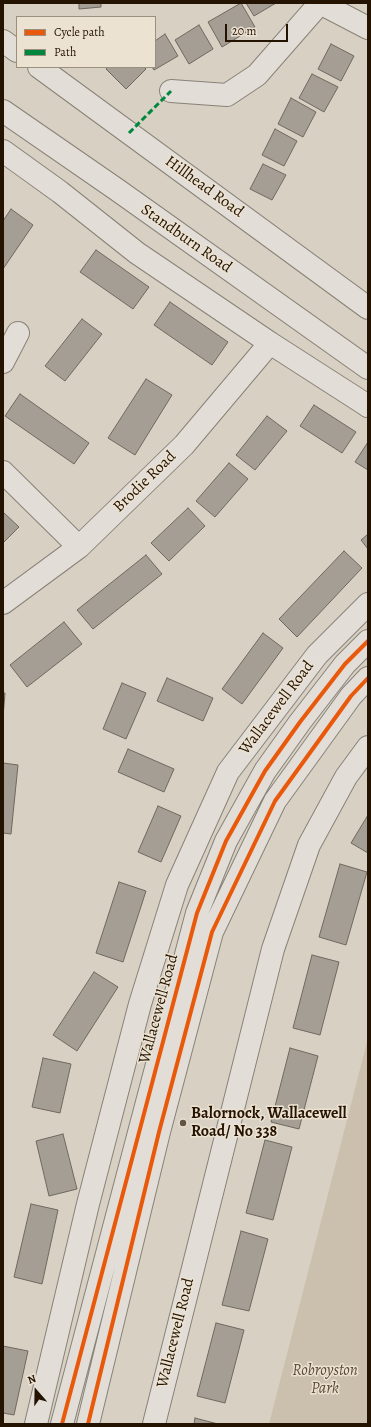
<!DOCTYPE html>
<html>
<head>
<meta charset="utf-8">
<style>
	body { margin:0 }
	#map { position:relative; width:371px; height:1427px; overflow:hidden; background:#d8d0c3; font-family:Alegreya,serif }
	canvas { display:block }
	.frame { position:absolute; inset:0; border:4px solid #241301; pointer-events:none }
	.legend { position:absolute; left:16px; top:16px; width:140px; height:52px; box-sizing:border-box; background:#ece2d2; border:1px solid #9c8f7e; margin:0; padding:5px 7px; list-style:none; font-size:12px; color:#241301 }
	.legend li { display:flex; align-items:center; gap:8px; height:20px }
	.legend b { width:20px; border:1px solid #9c8f7e }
	.north { position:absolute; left:16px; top:1371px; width:40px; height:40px; -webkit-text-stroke:3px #ece2d2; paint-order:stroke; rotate:340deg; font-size:11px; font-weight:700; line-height:16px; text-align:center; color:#241301 }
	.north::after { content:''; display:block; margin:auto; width:14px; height:18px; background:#241301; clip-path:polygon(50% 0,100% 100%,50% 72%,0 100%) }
	.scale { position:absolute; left:225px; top:24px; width:63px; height:18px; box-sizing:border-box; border:2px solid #241301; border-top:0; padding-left:5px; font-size:12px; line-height:14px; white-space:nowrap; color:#241301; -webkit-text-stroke:3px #ece2d2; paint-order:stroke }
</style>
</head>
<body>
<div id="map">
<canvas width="371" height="1427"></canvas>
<div class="frame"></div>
<ul class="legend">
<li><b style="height:5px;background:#e8590c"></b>Cycle path</li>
<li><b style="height:5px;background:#00873e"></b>Path</li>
</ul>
<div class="north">N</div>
<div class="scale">20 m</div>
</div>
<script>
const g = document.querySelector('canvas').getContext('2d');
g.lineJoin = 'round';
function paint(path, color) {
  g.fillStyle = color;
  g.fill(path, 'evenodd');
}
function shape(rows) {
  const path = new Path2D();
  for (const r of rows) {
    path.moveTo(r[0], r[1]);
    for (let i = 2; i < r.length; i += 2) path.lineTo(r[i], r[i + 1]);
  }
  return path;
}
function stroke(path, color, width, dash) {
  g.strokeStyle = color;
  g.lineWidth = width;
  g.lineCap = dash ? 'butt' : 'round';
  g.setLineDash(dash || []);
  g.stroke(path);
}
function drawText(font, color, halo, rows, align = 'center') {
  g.font = font + ' Alegreya,serif';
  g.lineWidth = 3;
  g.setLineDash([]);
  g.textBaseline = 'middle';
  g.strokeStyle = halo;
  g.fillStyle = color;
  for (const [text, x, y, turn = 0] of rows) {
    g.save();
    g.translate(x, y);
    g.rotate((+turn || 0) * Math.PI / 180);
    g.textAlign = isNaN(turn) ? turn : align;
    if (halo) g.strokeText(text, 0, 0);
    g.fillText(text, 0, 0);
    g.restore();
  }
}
const green = shape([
	[368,1038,368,1424,269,1424]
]);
const building = shape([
	[79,3,101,3,101,7,79,9,79,3],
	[241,3,255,27,222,47,208,22,241,3],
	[246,3,276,3,254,16,246,3],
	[199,25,213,49,189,64,175,40,199,25],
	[165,34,178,56,154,70,152,67,155,67,155,41,165,34],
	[331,44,354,56,341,81,318,69,331,44],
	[108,67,144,67,146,69,126,89,106,69,108,67],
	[312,74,338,87,324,112,299,98,312,74],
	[291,98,316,112,303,137,278,124,291,98],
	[275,129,297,141,284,166,262,155,275,129],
	[263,164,286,175,272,200,250,189,263,164],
	[11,209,33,225,3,269,3,221,11,209],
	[96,250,149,287,133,309,80,272,96,250],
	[170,302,228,342,212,365,154,325,170,302],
	[82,319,102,334,65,381,45,366,82,319],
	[146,379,172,395,135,455,108,438,146,379],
	[20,394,89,443,74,464,5,416,20,394],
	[314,405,356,432,342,453,300,426,314,405],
	[267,416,287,431,255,470,236,455,267,416],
	[368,442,368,470,355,462,368,442],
	[229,463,248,479,215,517,196,501,229,463],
	[188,508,205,526,169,561,151,543,188,508],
	[3,512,19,527,3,543,3,512],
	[368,534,368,549,361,540,368,534],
	[344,551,362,568,297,637,279,619,344,551],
	[146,555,162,574,93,629,77,610,146,555],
	[64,622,82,644,27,687,10,665,64,622],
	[263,633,283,648,242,704,222,689,263,633],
	[167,678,213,698,203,721,157,701,167,678],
	[122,683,146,693,126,739,103,729,122,683],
	[3,693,5,693,3,717,3,693],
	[128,749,174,769,164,792,118,772,128,749],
	[3,763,18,765,11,834,3,833,3,763],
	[158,806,181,816,161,862,138,852,158,806],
	[368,815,368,853,351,843,368,815],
	[340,864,367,872,346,945,319,937,340,864],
	[119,882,146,891,123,962,96,953,119,882],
	[312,955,339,962,320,1035,293,1028,312,955],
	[94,972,118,987,77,1051,53,1035,94,972],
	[290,1048,318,1056,299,1129,271,1122,290,1048],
	[43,1058,71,1064,60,1113,32,1107,43,1058],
	[63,1134,77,1189,49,1196,36,1141,63,1134],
	[265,1140,292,1147,273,1220,246,1213,265,1140],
	[31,1204,58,1210,42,1284,14,1277,31,1204],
	[241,1231,268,1239,249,1311,222,1305,241,1231],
	[216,1323,244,1330,225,1403,197,1396,216,1323],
	[3,1346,28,1351,14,1415,3,1413,3,1346],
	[195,1418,218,1424,194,1424,195,1418]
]);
const minor = shape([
	[171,91,227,95,257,75,320,3,368,28],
	[3,151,60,192,137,253,270,343,368,406],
	[3,362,18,333],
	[3,472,79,547],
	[3,603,79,547,184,445,270,343],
	[36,1424,88,1204,140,1004,177,885,228,772,317,655,368,604],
	[154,1424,273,949,309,845,346,777,368,747]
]);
const tertiary = shape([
	[3,41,17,51],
	[39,67,368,308],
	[3,111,116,189,368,368],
	[368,406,368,405],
	[62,1424,197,913,226,841,265,771,300,722,345,664,368,641],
	[88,1424,159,1132,212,932,275,801,351,696,368,678]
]);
const quiet = shape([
	[129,133,171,91]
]);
const cycleway = shape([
	[62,1424,197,913,226,841,265,771,300,722,345,664,368,641],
	[88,1424,159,1132,212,932,275,801,351,696,368,678]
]);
const markers = [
	[183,1123,4,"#635545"]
];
const streetNames = [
	["Hillhead Road",204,187,36],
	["Standburn Road",186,239,35],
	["Brodie Road",145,482,-44],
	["Wallacewell Road",277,708,-53],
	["Wallacewell Road",159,1009,-75],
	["Wallacewell Road",176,1333,-76]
];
const poiNames = [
	["Balornock, Wallacewell",191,1114],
	["Road/ No 338",191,1132]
];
const parkNames = [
	["Robroyston",325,1371],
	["Park",325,1389]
];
paint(green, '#cbc0ad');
paint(building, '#a49e94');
stroke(building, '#6f685e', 1);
stroke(minor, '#888278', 24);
stroke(tertiary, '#888278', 24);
stroke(minor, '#e2ded7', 22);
stroke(tertiary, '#e2ded7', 22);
stroke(quiet, '#00873e', 3, [6, 3]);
stroke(cycleway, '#e8590c', 4);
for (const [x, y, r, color] of markers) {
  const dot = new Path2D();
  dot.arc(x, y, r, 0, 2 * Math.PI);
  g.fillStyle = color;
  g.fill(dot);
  stroke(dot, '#ece2d2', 1.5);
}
drawText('16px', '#241301', '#ece2d2', streetNames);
drawText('bold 16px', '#241301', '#ece2d2', poiNames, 'left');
drawText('italic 16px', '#5b4b37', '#ece2d2', parkNames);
</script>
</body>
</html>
